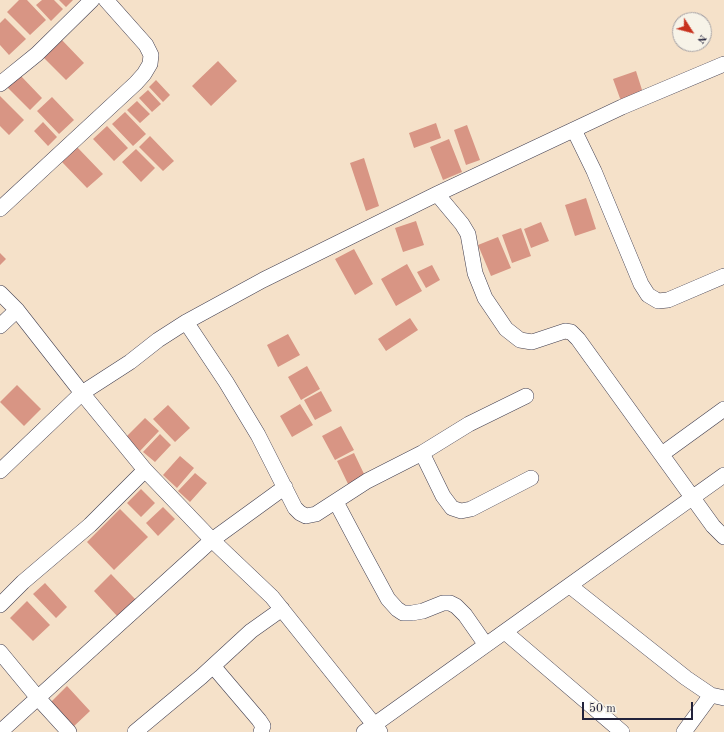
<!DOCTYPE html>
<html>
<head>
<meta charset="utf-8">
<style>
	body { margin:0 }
	#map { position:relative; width:724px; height:732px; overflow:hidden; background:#f5e1c9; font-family:"Old Standard TT",serif }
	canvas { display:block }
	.north { position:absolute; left:672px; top:12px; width:40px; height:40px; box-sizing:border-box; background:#f7f3e8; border:1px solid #a29fa3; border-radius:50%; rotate:126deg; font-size:11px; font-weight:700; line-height:16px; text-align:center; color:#22223b }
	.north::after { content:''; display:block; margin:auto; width:14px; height:18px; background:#c8321e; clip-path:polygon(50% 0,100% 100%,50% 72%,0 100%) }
	.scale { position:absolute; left:582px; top:702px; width:111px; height:18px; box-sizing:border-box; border:2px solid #22223b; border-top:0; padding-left:5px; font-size:12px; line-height:14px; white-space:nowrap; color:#22223b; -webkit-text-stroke:3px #f7f3e8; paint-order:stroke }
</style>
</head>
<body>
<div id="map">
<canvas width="724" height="732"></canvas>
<div class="north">N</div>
<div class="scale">50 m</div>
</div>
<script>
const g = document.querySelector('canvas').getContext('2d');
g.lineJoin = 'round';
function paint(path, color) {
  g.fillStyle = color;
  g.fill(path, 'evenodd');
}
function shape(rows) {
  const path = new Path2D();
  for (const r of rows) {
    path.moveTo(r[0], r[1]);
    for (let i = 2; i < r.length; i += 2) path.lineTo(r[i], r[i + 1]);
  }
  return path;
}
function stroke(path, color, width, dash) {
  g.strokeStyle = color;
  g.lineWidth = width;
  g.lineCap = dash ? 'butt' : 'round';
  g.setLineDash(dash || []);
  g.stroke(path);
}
const building = shape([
	[19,0,27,0,46,20,30,35,7,12],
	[42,0,54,0,63,9,51,21,36,5],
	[59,0,73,0,66,7],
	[5,18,26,39,9,55,0,45,0,23],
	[60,38,84,63,66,80,42,56],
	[218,61,237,81,211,106,192,86],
	[636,71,643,93,621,101,613,79],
	[20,75,42,98,30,110,7,87],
	[156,80,170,95,163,102,149,87],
	[148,90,161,104,152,112,139,98],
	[0,96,24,120,9,135,0,126],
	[52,97,74,120,59,134,37,111],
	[137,101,150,114,140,123,127,110],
	[125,112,146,134,133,146,112,124],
	[43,122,57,137,48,146,34,131],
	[436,123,441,138,414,148,409,133],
	[467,125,480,160,466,165,454,130],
	[107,126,128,148,114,161,93,139],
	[150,136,174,161,163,171,139,147],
	[449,139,462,172,443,180,430,147],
	[77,147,103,174,87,188,62,162],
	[136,149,155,168,141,182,122,162],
	[364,158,379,206,366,211,350,163],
	[586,198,596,229,575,236,565,205],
	[416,221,424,245,403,252,395,228],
	[541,222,549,241,531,248,524,229],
	[521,228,531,256,512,263,502,235],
	[498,237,511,268,491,276,478,245],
	[354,249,373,284,355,295,335,259],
	[0,253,6,259,0,265],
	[407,264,422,291,396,306,381,279],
	[432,265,440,280,426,288,417,272],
	[410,318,418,330,386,351,378,339],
	[288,334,300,355,278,367,267,345],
	[307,366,320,389,301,400,288,377],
	[17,385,41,409,24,426,0,402],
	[321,391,332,411,315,420,304,400],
	[300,404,313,425,292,437,280,416],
	[168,405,190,428,175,442,153,419],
	[145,418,159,431,140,451,126,437],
	[341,426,354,450,335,460,322,436],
	[160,434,171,445,155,462,143,452],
	[354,453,365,476,348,484,337,461],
	[180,456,194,468,177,488,163,475],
	[195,473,207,483,190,502,178,491],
	[141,489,155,503,141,517,127,503],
	[163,507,175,519,158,536,146,523],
	[120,509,148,537,114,570,87,542],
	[111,574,136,600,118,617,94,591],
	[45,583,67,607,56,618,33,594],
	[27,601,50,625,33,641,10,618],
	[67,686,90,711,71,729,48,705]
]);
const minor = shape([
	[0,84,37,54,92,0],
	[574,130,594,171,641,284,648,295,658,301,668,300,724,276],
	[437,194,462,224,468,234,475,273,485,298,506,329,520,340,532,342,565,331,571,332,578,339,713,526,724,537],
	[0,209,136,83,144,74,150,64,151,55,146,45,106,0],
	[0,293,17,310,82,393,0,471],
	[186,322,226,382,258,435,295,508,300,513,306,516,316,514,367,481,422,453,469,424,526,396],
	[0,326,17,310],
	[422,453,443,496,452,508,461,511,471,509,531,478],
	[662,454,724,409],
	[336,502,363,553,388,599,397,609,403,613,412,613,423,611,443,603,450,603,456,606,465,615,486,645],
	[570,586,686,678,711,695,724,698],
	[0,605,23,582,90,525,145,470],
	[505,632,622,732],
	[0,652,38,698,69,732],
	[213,666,259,720,263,726,261,732],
	[0,732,212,540,285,487],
	[135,732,201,677,251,631,282,609],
	[364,732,724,475],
	[380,732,272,597,212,540,145,470,82,393,130,362,158,340,186,322,263,280,437,194,622,107,724,64],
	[684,732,711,695]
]);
paint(building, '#d89584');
stroke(minor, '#423f50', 16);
stroke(minor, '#fff', 15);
</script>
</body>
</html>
